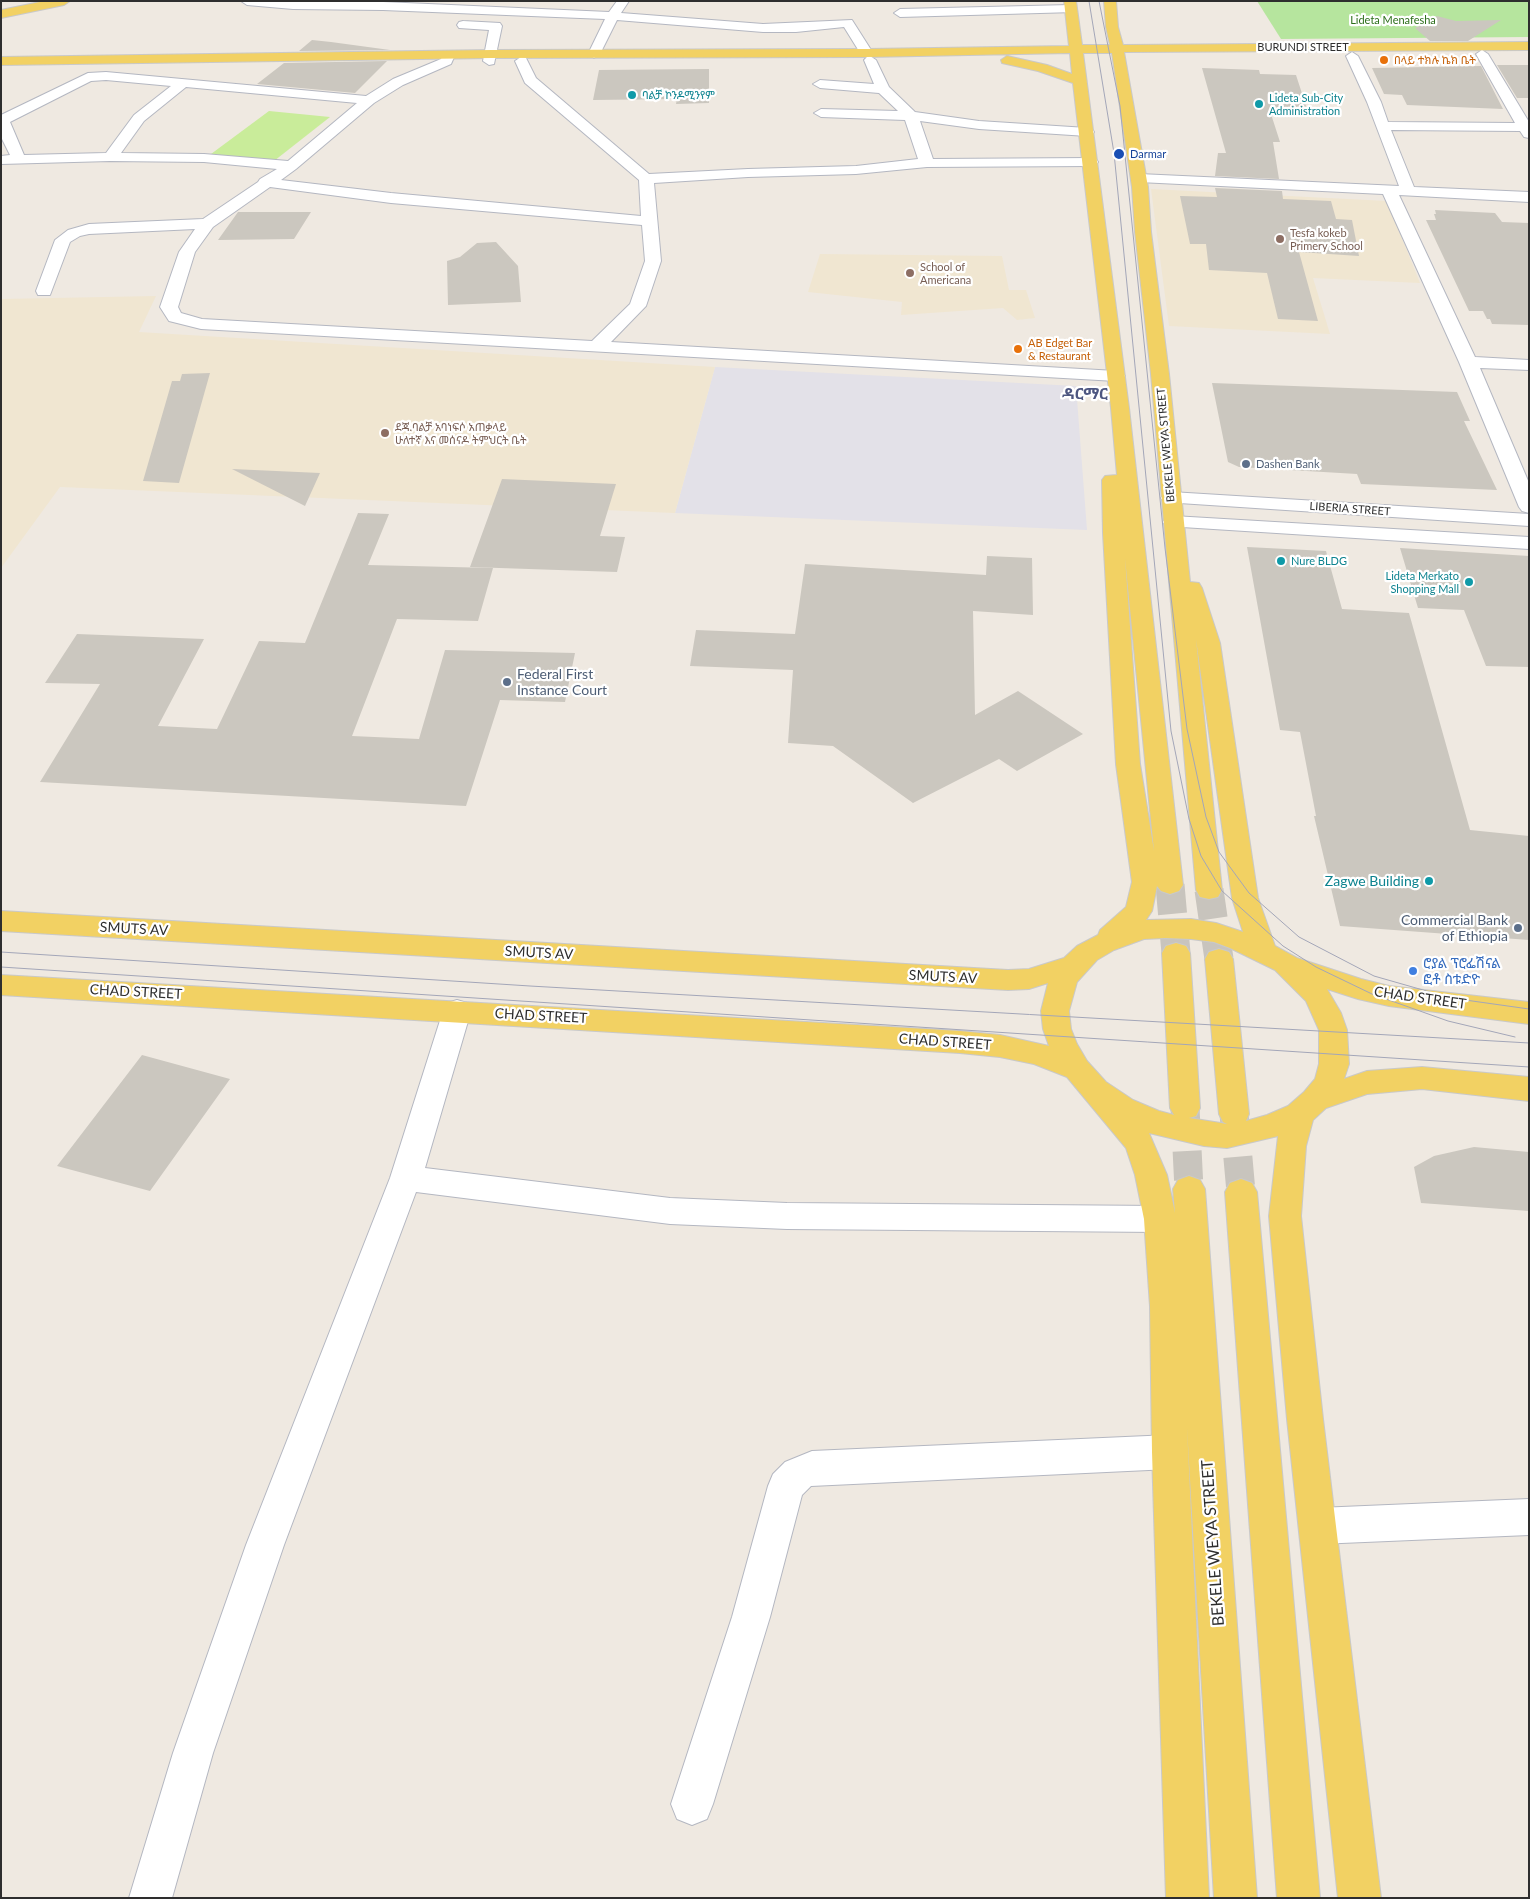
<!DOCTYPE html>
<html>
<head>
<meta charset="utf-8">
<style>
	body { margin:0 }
	#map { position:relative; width:1530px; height:1899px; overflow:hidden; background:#efe9e1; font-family:Lato,sans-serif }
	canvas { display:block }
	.frame { position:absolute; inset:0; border:2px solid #2e2e2e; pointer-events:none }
</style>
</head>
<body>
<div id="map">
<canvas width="1530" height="1899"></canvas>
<div class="frame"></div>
</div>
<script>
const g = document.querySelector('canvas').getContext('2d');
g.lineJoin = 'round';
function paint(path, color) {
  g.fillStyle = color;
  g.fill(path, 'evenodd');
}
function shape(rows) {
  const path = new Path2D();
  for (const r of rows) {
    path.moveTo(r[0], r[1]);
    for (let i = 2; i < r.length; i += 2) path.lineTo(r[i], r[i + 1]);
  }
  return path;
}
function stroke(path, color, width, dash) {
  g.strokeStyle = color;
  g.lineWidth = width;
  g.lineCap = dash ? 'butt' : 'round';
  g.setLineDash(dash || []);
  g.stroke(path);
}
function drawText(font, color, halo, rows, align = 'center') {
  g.font = font + ' Lato,"Noto Sans Ethiopic",sans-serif';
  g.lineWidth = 4.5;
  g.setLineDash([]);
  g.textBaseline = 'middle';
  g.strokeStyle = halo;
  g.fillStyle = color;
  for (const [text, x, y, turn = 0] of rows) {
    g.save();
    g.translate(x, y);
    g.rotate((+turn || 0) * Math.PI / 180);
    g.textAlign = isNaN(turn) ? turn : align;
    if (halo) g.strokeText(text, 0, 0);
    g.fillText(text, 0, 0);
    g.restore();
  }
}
const industrial = shape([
	[715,367,1076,386,1087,530,675,513]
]);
const education = shape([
	[1151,189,1387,201,1420,283,1313,278,1330,334,1169,326],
	[820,254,1002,256,1009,290,1026,290,1035,318,1017,320,1003,308,901,315,902,302,808,292],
	[156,296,139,332,715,367,675,513,60,487,1,568,1,299]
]);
const green = shape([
	[1257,1,1529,1,1529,37,1281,39]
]);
const pitch = shape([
	[269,111,330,117,274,161,211,154]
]);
const building = shape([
	[1437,16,1456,21,1501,20,1468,41,1430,41,1415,28],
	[312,40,331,42,390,50,299,51],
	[387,61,355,93,257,84,284,63],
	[1497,65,1529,65,1529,98,1517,98],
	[1481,66,1503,109,1407,105,1402,95,1384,94,1372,68],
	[1202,68,1259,70,1260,74,1296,75,1309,115,1271,114,1280,142,1273,142,1279,179,1215,176,1218,153,1226,153],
	[709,69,709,103,676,104,677,99,593,100,599,70],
	[1215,188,1282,191,1283,199,1331,201,1336,219,1352,220,1359,256,1299,252,1318,321,1278,319,1267,273,1209,270,1206,244,1190,244,1180,196,1217,197],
	[1435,210,1495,213,1502,222,1529,223,1529,325,1492,324,1490,319,1487,319,1483,311,1469,311,1426,220,1436,220,1434,214,1436,214],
	[238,212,311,212,294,239,218,240],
	[496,242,518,266,521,302,448,305,447,261,460,257,477,243],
	[210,373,179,483,143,481,172,381,180,381,182,374],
	[1212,383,1457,392,1470,421,1464,421,1497,490,1361,484,1357,474,1239,467,1228,462],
	[232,469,320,473,305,506],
	[502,479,616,484,600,536,625,537,617,572,470,567],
	[358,513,389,514,368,565,493,568,478,621,397,619,352,736,419,739,445,650,575,653,565,702,500,700,466,806,40,782,100,684,45,683,77,634,204,639,158,726,217,729,259,641,305,643],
	[1247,547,1326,551,1342,609,1409,613,1470,830,1529,836,1529,940,1340,926,1314,816,1316,816,1300,732,1280,730],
	[1400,548,1529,556,1529,667,1486,666,1464,610,1418,608],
	[987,556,1032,558,1033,615,973,611,975,715,1018,691,1083,734,1017,771,999,759,913,803,833,746,788,743,793,670,690,666,696,630,795,634,805,564,986,575],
	[142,1055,230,1079,150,1191,57,1166],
	[1474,1147,1529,1152,1529,1211,1421,1203,1414,1167,1434,1156]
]);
const primaryTunnel = shape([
	[1170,885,1176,953],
	[1209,890,1219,959],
	[1185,1108,1189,1189],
	[1234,1114,1241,1192]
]);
const minor = shape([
	[241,1,383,2,609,12,617,1,629,1,621,13,763,24,852,20,873,53,870,56,876,60,889,87,915,112,979,121,1087,128,1092,129,1094,132,1092,135,1087,136,979,129,920,121,933,159,1091,158,1096,159,1098,162,1096,165,1091,166,927,167,856,174,748,177,654,183,661,261,646,306,611,342,1116,371,1122,372,1125,376,1122,380,1116,381,201,329,169,321,160,307,179,252,195,229,89,234,80,236,70,242,50,295,38,295,36,291,55,240,68,230,89,224,203,219,258,182,260,179,277,169,204,162,110,161,1,164,1,156,10,155,1,137,1,115,88,73,106,72,366,96,393,79,441,59,444,52,454,52,455,55,451,64,403,85,374,103,296,169,281,180,391,193,641,216,639,180,525,83,515,61,521,57,526,58,536,78,649,174,748,169,856,166,918,159,905,120,821,117,814,113,821,109,898,111,879,93,820,88,813,84,820,80,874,84,864,60,867,57,862,56,844,27,796,32,763,32,617,20,600,54,594,58,588,54,605,19,383,10,293,9,247,5,241,1],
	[106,80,171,86,134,115,106,153,24,155,10,122,91,81,106,80],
	[186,87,357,103,288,161,204,154,121,153,144,121,186,87],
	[270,187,391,203,642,225,645,261,630,304,592,341,202,319,181,313,178,307,195,252,213,227,270,187],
	[1071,5,1077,9,1075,12,900,17,894,13,900,9,1071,5],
	[463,21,500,23,502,26,494,64,489,65,483,61,489,30,459,28,457,25,459,22,463,21],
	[1482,50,1488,54,1529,122,1529,138,1524,137,1520,131,1391,130,1414,187,1529,192,1529,202,1399,195,1475,357,1529,360,1529,370,1480,368,1529,483,1529,513,1522,511,1519,507,1459,362,1383,194,1139,182,1134,181,1132,178,1134,175,1139,174,1399,186,1367,102,1346,56,1352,52,1358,56,1381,102,1388,122,1515,123,1476,54,1482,50],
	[457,1000,467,1003,471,1011,425,1168,670,1198,787,1203,1160,1206,1171,1210,1176,1219,1171,1228,1160,1232,787,1229,670,1224,416,1192,284,1545,213,1753,172,1898,129,1898,173,1753,246,1545,390,1178,443,1011,447,1003,457,1000],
	[1170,1435,1183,1440,1188,1452,1183,1464,1170,1469,811,1486,802,1495,770,1617,713,1804,707,1819,692,1825,677,1819,671,1804,732,1617,768,1486,773,1474,785,1462,812,1451,1170,1435],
	[1529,1499,1529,1535,1318,1544,1305,1539,1300,1526,1305,1513,1318,1508,1529,1499]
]);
const tertiary = shape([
	[1171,492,1529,514,1529,526,1164,502,1161,498,1164,494,1171,492],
	[1173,516,1529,537,1529,549,1166,526,1163,522,1166,518,1173,516]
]);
const primary = shape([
	[45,1,70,1,64,5,1,18,1,10,45,1],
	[1064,1,1076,1,1082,45,1110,45,1106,27,1104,1,1116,1,1118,27,1123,45,1529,42,1529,50,1124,52,1148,187,1151,232,1169,374,1190,582,1199,583,1202,588,1220,643,1258,898,1275,946,1297,958,1361,979,1389,986,1529,1002,1529,1024,1389,1006,1358,999,1327,989,1341,1013,1347,1030,1349,1064,1344,1079,1367,1071,1422,1067,1529,1077,1529,1101,1422,1089,1367,1094,1326,1108,1313,1120,1306,1146,1301,1216,1323,1419,1381,1898,1338,1898,1287,1419,1269,1216,1278,1136,1227,1148,1204,1146,1149,1133,1167,1175,1175,1213,1173,1189,1178,1180,1189,1176,1200,1180,1205,1189,1257,1898,1214,1898,1187,1427,1209,1898,1166,1898,1152,1452,1150,1306,1144,1219,1135,1175,1126,1148,1067,1077,1034,1064,1000,1057,960,1053,1,995,1,975,960,1031,1000,1035,1049,1046,1043,1029,1041,1011,1048,983,1029,989,1008,990,1,931,1,911,1008,970,1029,969,1064,958,1077,946,1098,935,1100,930,1126,907,1132,882,1116,764,1103,533,1102,480,1105,476,1117,475,1111,408,1073,83,1038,71,1002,63,1001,60,1007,56,1047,65,1072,74,1070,53,867,57,491,58,1,65,1,57,491,50,867,49,1069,46,1064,1],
	[1083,53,1112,53,1132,187,1135,232,1151,374,1196,890,1200,897,1209,899,1218,897,1222,890,1196,639,1232,898,1243,932,1216,923,1191,919,1146,920,1152,911,1157,886,1161,891,1170,894,1179,891,1183,885,1129,408,1083,53],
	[1125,558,1154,851,1140,764,1125,558],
	[1165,938,1191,939,1214,942,1230,948,1275,970,1306,1001,1319,1030,1319,1064,1315,1079,1304,1092,1288,1106,1267,1115,1246,1121,1249,1114,1233,959,1229,952,1219,949,1209,952,1205,959,1219,1114,1223,1122,1227,1124,1189,1118,1196,1116,1200,1108,1190,953,1186,946,1176,943,1166,946,1162,953,1170,1108,1174,1115,1159,1111,1133,1100,1106,1082,1087,1061,1077,1044,1071,1029,1069,1011,1077,982,1097,960,1114,950,1144,939,1165,938],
	[1241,1179,1252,1183,1257,1192,1320,1898,1277,1898,1225,1192,1230,1183,1241,1179]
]);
const tram = shape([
	[1089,1,1114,153,1171,731,1189,819,1201,856,1222,891,1283,946,1316,967,1372,994,1448,1021,1515,1037],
	[1099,1,1120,106,1165,548,1187,729,1206,817,1219,852,1249,893,1299,937,1374,976,1451,998,1529,1009],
	[1,952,530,986,1529,1043],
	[1,967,1529,1067]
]);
const markers = [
	[1384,60,5,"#e8710a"],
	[632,95,5,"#0f9aa8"],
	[1259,104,5,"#0f9aa8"],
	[1119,154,6,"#1a4fb4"],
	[1280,239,5,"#8d6e63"],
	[910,273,5,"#8d6e63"],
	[1018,349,5,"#e8710a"],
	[385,433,5,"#8d6e63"],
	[1246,464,5,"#5c6f8a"],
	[1281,561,5,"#0f9aa8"],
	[1469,582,5,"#0f9aa8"],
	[507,682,5,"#5c6f8a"],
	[1429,881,5,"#0f9aa8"],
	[1518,928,5,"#5c6f8a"],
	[1413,971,5,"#3f7fe0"]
];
const farParknames = [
	["Lideta Menafesha",1393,20]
];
const farStreetnames = [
	["BURUNDI STREET",1303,47],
	["BEKELE WEYA STREET",1166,445,-95],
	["LIBERIA STREET",1350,509,4]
];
const farFoodnames = [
	["በላይ ተክሉ ኬክ ቤት",1394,60],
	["AB Edget Bar",1028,343],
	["& Restaurant",1028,356]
];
const farCulturenames = [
	["ባልቻ ኮንዶሚንየም",642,95],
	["Lideta Sub-City",1269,98],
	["Administration",1269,111],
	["Nure BLDG",1291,561],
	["Lideta Merkato",1459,576,"right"],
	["Shopping Mall",1459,589,"right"]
];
const farTransitnames = [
	["Darmar",1130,154]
];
const farEducationnames = [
	["Tesfa kokeb",1290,233],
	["Primery School",1290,246],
	["School of",920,267],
	["Americana",920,280],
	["ደጃ.ባልቻ አባነፍሶ አጠቃላይ",395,427],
	["ሁለተኛ እና መሰናዶ ትምህርት ቤት",395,440]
];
const farServicenames = [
	["Dashen Bank",1256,464]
];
const serviceNames = [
	["Federal First",517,674],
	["Instance Court",517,690],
	["Commercial Bank",1508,920,"right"],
	["of Ethiopia",1508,936,"right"]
];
const cultureNames = [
	["Zagwe Building",1419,881]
];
const streetNames = [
	["SMUTS AV",134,929,3],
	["SMUTS AV",539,953,3],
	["SMUTS AV",943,977,3],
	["CHAD STREET",136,992,3],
	["CHAD STREET",1420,998,8],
	["CHAD STREET",541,1016,3],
	["CHAD STREET",945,1042,4]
];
const shopNames = [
	["ሮያል ፕሮፌሽናል",1423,963],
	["ፎቶ ስቱድዮ",1423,979]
];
const farDistrictnames = [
	["ዳርማር",1085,394]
];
const nearStreetnames = [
	["BEKELE WEYA STREET",1213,1543,-94]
];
paint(industrial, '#e3e1e8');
paint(education, '#f0e6d1');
paint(green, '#b6e59e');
paint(pitch, '#c9ec9a');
paint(building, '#cbc7bf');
stroke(primaryTunnel, '#c8c4bd', 29, [29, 14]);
stroke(minor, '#b4b7c1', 2);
stroke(tertiary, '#b4b7c1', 2);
stroke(primary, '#c9c9c9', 2);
paint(minor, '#fff');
paint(tertiary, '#fff');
paint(primary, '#f2d163');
stroke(tram, '#a3a6b8', 1);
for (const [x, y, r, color] of markers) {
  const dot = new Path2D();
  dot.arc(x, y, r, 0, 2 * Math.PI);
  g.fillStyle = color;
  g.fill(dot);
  stroke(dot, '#fff', 2);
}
drawText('11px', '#2c6e1b', '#fff', farParknames);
drawText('11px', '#2e2e2e', '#fff', farStreetnames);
drawText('11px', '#c56008', '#fff', farFoodnames, 'left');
drawText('11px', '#0d838f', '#fff', farCulturenames, 'left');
drawText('11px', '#164399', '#fff', farTransitnames, 'left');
drawText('11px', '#785e54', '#fff', farEducationnames, 'left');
drawText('11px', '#4e5e75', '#fff', farServicenames, 'left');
drawText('14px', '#4e5e75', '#fff', serviceNames, 'left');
drawText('14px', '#0d838f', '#fff', cultureNames, 'right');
drawText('14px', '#2e2e2e', '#fff', streetNames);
drawText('14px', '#366cbe', '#fff', shopNames, 'left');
drawText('bold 16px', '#4d5680', '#fff', farDistrictnames);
drawText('16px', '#2e2e2e', '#fff', nearStreetnames);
</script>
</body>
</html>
